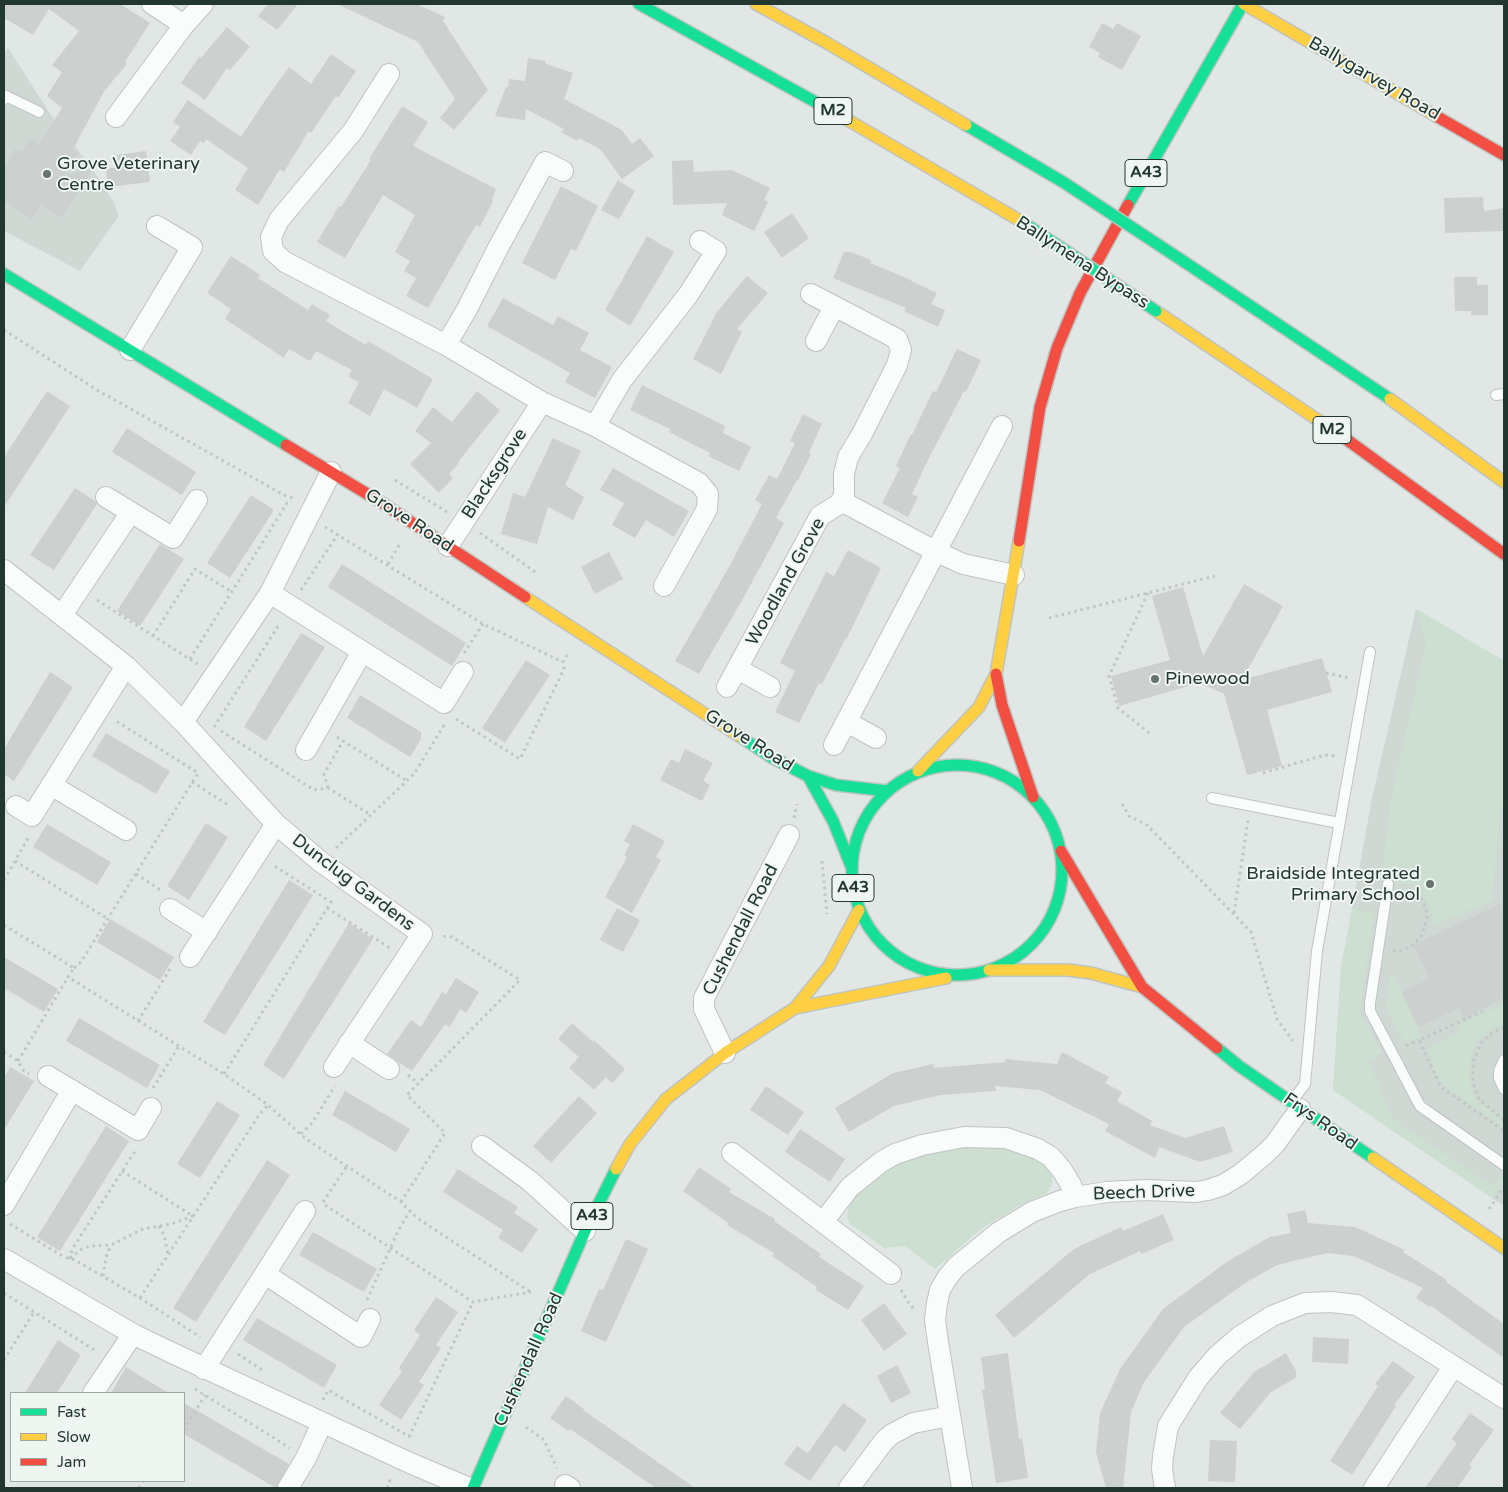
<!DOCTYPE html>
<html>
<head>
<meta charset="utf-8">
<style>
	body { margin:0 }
	#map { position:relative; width:1508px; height:1492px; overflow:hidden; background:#e1e7e4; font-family:"Varela Round",sans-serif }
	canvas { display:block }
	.frame { position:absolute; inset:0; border:5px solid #22372f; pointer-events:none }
	.legend { position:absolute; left:10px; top:1392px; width:175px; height:90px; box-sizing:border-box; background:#eff6f2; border:1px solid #9daaa4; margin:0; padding:6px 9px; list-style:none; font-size:15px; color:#22372f }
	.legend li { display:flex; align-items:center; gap:10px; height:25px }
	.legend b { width:25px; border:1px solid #9daaa4 }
</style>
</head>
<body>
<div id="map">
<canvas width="1508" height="1492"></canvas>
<div class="frame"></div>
<ul class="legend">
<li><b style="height:6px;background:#16e098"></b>Fast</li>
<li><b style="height:6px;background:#ffcf43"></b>Slow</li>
<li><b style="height:6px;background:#f24e42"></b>Jam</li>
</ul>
</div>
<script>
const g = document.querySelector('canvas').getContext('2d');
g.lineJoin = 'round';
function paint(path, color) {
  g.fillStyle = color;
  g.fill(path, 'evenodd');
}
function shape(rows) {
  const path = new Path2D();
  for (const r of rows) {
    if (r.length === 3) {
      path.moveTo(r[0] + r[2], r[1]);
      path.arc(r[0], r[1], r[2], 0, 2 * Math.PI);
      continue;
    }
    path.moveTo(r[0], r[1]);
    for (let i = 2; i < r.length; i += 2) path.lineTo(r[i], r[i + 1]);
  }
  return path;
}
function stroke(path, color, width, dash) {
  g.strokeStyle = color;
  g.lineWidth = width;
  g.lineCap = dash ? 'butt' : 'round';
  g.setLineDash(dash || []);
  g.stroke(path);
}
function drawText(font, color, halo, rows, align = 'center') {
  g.font = font + ' "Varela Round",sans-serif';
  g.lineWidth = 4;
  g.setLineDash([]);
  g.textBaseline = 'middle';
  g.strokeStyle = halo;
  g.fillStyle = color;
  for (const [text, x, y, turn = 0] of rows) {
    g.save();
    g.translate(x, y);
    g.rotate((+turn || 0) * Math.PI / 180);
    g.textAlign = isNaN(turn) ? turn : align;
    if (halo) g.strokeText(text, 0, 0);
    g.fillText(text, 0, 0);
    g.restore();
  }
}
const built = shape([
	[8,48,55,121,86,160,113,201,119,216,80,271,4,231,4,54],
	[1416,609,1504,661,1504,1206,1333,1090,1341,969,1372,798]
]);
const green = shape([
	[1416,609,1504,661,1504,812,1500,812,1492,900,1436,925,1423,895,1424,886,1381,881,1390,803,1426,644],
	[1352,909,1374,913,1360,1013,1382,1053,1368,1061,1393,1117,1397,1122,1492,1186,1501,1176,1504,1178,1504,1182,1492,1198,1333,1090,1341,969],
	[1391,971,1422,1036,1407,1042,1404,1041,1387,1010,1386,1003],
	[1504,1004,1504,1024,1495,1028,1485,1034,1476,1044,1471,1057,1469,1074,1471,1089,1476,1099,1504,1123,1504,1128,1441,1083,1426,1049,1460,1033,1457,1026],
	[1002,1143,1045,1160,1052,1172,1052,1184,1047,1193,1018,1206,981,1229,935,1269,905,1246,884,1248,850,1224,847,1217,850,1199,885,1167,926,1148]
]);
const building = shape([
	[4,4,120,4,150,23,125,62,127,64,105,90,73,149,79,153,65,174,92,170,61,218,41,205,32,219,4,201,4,168,16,148,22,152,31,138,39,144,62,108,47,96,62,72,52,65,79,31,49,9,33,35,4,18],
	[268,4,298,4,277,30,258,16],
	[337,4,416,4,445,17,443,21,488,90,454,130,440,118,455,99,418,42],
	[1102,23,1113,29,1117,23,1141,36,1122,70,1098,57,1100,53,1089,47],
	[227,27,250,47,230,70,227,68,205,100,181,83,199,57,201,58],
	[331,54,356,71,338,98,336,96,311,133,308,132,284,172,280,169,258,205,235,190,248,168,206,139,204,143,200,141,191,155,170,141,180,127,173,122,188,100,241,137,266,99,289,67,311,84],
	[528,58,546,61,546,64,573,73,564,99,622,130,632,144,640,138,654,156,622,179,600,149,579,138,577,141,561,132,564,129,526,109,525,120,495,116,506,87,508,87,509,79,525,81],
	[402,106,428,122,413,146,496,189,492,200,493,201,480,227,476,225,428,308,406,296,416,278,404,271,410,261,395,252,415,215,383,195,345,258,317,242,339,206,341,207,371,160,369,159],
	[146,151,150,182,108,187,106,169,119,167,117,155],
	[693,160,694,172,732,170,770,188,764,200,768,202,754,231,722,215,727,203,673,205,672,161],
	[618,180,635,191,619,219,601,210],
	[561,186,598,206,576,251,571,249,555,280,522,263],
	[1483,197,1484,211,1504,208,1504,231,1445,233,1444,198],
	[792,213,809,238,782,258,764,232],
	[647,236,674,252,630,326,605,310],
	[844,252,851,252,871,260,870,263,911,280,911,281,937,293,931,304,945,310,938,327,904,311,906,308,833,278],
	[231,256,260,275,258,278,308,310,312,304,330,315,326,321,342,331,366,345,368,341,433,379,417,408,384,389,370,416,348,403,359,382,348,377,352,370,316,351,310,361,289,349,284,358,225,319,231,309,207,293],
	[747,276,768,293,737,329,742,332,721,374,693,359,717,312],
	[1454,277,1477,277,1477,285,1488,285,1488,315,1471,315,1471,311,1455,311],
	[503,298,553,325,558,316,589,333,580,350,612,367,595,398,565,382,570,373,487,326],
	[957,349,981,360,966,392,964,391,927,462,912,494,918,497,908,517,882,503,900,468,896,466,911,434,912,435,933,391,936,392],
	[642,385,725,426,723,433,751,447,739,471,708,456,710,453,669,432,670,429,630,410],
	[47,391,70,406,4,507,4,457],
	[477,391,500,410,458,462,459,463,449,474,453,478,439,493,410,464,431,443,415,431,433,407,452,422],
	[803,414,822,424,809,452,811,454,798,480,797,480,776,518,784,523,745,595,699,674,675,661,729,567,762,504,755,500,769,475,777,479,795,443,790,441],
	[127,428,196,472,182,495,112,452],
	[553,438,581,451,565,485,584,497,573,520,548,507,537,544,501,534,513,493,525,497],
	[613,468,689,511,674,537,646,520,635,538,612,525,624,503,600,490],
	[75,488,95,501,97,504,54,570,30,555],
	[251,495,274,510,230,578,207,563],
	[160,544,184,559,140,626,117,611],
	[848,550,881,568,847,638,846,638,822,684,819,683,799,723,775,712,795,671,780,663,826,572,834,576],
	[609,552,623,579,595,594,581,567],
	[342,564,466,643,452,666,328,587],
	[1244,584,1283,606,1242,680,1322,658,1332,692,1267,710,1282,766,1247,775,1224,694,1199,683,1119,706,1111,676,1170,660,1152,596,1183,587,1203,656],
	[301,633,325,647,266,741,244,727],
	[526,660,550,675,505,743,482,728],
	[50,672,73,687,14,781,4,774,4,749],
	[360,695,421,732,421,739,410,757,347,718],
	[106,733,170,771,156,794,92,756],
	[685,749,713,763,703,781,710,785,702,801,660,780,671,759,679,763],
	[206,823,228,837,189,900,167,886],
	[47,824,111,862,97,885,33,847],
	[633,824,665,841,656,857,661,860,632,913,605,897,627,857,624,855,630,844,624,841],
	[289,880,313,895,225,1035,203,1022],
	[1504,902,1504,998,1464,1018,1459,1008,1418,1027,1402,992,1430,979,1414,945],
	[617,908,640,920,623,952,600,940],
	[110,919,174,957,160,980,97,942],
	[349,923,373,939,284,1079,263,1065],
	[4,957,58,989,44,1012,4,988],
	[456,978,479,992,466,1013,460,1009,450,1027,445,1024,412,1071,387,1054,411,1020,421,1027,442,992,446,994],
	[79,1018,160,1065,147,1088,66,1041],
	[572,1023,593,1042,594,1040,625,1069,612,1083,606,1077,594,1090,569,1068,579,1057,558,1039],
	[1062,1052,1109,1077,1105,1083,1122,1092,1117,1101,1152,1121,1150,1125,1185,1138,1224,1126,1233,1152,1200,1162,1159,1147,1155,1158,1105,1131,1109,1124,1040,1090,995,1086,996,1091,940,1095,894,1106,849,1132,835,1108,893,1073,933,1064,934,1068,1005,1062,1005,1059,1057,1064],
	[10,1067,34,1081,4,1130,4,1078],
	[766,1086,804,1112,788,1135,750,1110],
	[345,1091,410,1129,396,1152,332,1115],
	[579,1096,597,1113,551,1163,533,1146],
	[217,1101,240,1115,200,1178,177,1164],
	[106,1126,129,1141,60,1251,37,1237],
	[800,1129,845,1159,830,1182,785,1152],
	[267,1160,290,1175,196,1322,173,1308],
	[699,1167,731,1189,729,1192,775,1219,774,1221,821,1254,819,1257,864,1286,848,1310,816,1290,817,1287,772,1256,774,1253,727,1225,728,1223,683,1191],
	[458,1169,518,1207,514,1213,538,1229,522,1253,498,1238,503,1230,443,1192],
	[1305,1210,1308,1223,1355,1227,1405,1250,1403,1252,1447,1280,1446,1282,1504,1324,1504,1358,1431,1306,1430,1307,1416,1298,1423,1288,1354,1256,1327,1253,1277,1265,1245,1283,1184,1327,1144,1382,1131,1412,1123,1488,1106,1488,1096,1452,1100,1413,1120,1369,1163,1309,1228,1261,1270,1237,1291,1233,1287,1214],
	[1163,1214,1174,1240,1141,1254,1140,1251,1090,1274,1014,1338,995,1315,1074,1249,1121,1227,1123,1231],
	[313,1232,377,1269,364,1292,299,1255],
	[626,1239,648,1249,606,1342,581,1331,599,1289,603,1290],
	[436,1297,458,1312,436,1345,441,1348,419,1382,424,1385,401,1420,379,1405,402,1371,399,1368,420,1335,414,1330],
	[884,1303,907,1334,884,1351,861,1320],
	[257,1318,337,1365,324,1388,243,1340],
	[1313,1337,1349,1339,1348,1364,1312,1362],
	[58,1340,81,1355,71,1371,57,1393,25,1393],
	[1008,1353,1019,1439,1022,1438,1028,1478,996,1483,982,1390,985,1389,981,1357],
	[1286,1353,1296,1371,1296,1378,1271,1392,1240,1429,1220,1413,1254,1372],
	[1393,1361,1415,1377,1394,1405,1396,1406,1352,1475,1330,1461,1378,1386,1375,1384],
	[897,1365,911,1393,891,1403,877,1376],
	[126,1367,142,1377,169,1393,111,1393],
	[566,1396,584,1409,583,1410,695,1488,656,1488,570,1429,568,1431,550,1418],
	[184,1403,289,1464,276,1488,184,1434],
	[843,1403,867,1420,845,1452,835,1445,810,1481,784,1464,797,1446,808,1453],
	[1470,1413,1494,1430,1469,1465,1472,1467,1457,1488,1425,1488,1457,1443,1452,1439],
	[1210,1440,1237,1441,1235,1482,1208,1481]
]);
const path = shape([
	[4,330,97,390,284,495,295,499],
	[395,480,447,512],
	[325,527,483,624,563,662],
	[480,533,538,574],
	[388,564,401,542],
	[301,590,338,534],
	[1148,593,1109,676,1118,708,1152,735],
	[97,600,199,665],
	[1049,618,1215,576],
	[153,636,195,569,232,592],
	[464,653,483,624],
	[190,659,287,503,292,502],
	[1326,673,1350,678],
	[456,719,520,759,564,669,563,662,569,652],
	[214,727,280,623],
	[221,731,314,790,328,788,371,815],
	[337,737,407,781],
	[1263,773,1324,755,1337,756],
	[192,782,230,806],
	[328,788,324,774,343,741],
	[1122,804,1129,816,1147,825,1251,932,1277,1019,1293,1041],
	[794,818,797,804],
	[336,848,414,774,446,722],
	[15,861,108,919],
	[822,861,827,914],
	[136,874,162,891],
	[4,880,30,835],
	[327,908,390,948],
	[1234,913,1248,820],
	[4,925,74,968,68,977,224,1074,268,1105,306,1139,401,1202,417,1218,532,1293],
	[1393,951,1401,951,1412,946,1422,935,1427,918,1426,908,1423,901,1417,894],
	[74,968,81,962,198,773,116,721],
	[1483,1011,1419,1040,1441,1087,1504,1131],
	[138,1021,172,966],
	[1504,1027,1492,1033,1481,1043,1473,1062,1473,1082,1479,1099,1504,1120],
	[1406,1046,1419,1040],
	[4,1052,18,1061,24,1071,29,1074],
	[18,1061,68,977],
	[224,1074,331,902,273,865],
	[408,1075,418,1083],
	[153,1088,179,1046],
	[301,1134,312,1123,335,1086],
	[122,1171,193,1216],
	[323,1202,347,1166],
	[401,1202,445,1133,407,1095,520,980,452,937,442,936],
	[325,1205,473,1302,531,1292],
	[1489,1209,1504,1187],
	[10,1224,64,1257,75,1260,140,1298,200,1337],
	[159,1226,164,1235,168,1254],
	[70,1258,82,1249,90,1246,111,1245,143,1229,171,1224,193,1216],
	[69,1259,73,1248,135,1151],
	[103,1276,106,1257,111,1245],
	[901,1290,910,1305,916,1311],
	[4,1293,96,1351],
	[140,1298,259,1115,268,1105],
	[367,1300,399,1229,410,1211],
	[238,1354,262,1370],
	[4,1360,34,1312],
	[195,1389,290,1448],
	[323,1400,328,1390,410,1437],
	[526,1427,544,1440,557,1468],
	[184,1430,205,1395],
	[409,1437,473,1302],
	[139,1488,143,1481],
	[387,1488,391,1477]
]);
const lane = shape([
	[4,99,6,96,39,112],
	[1496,395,1504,394],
	[1212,798,1339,823],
	[1388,884,1370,1003,1370,1011,1420,1106,1504,1165],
	[1504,1060,1499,1071,1499,1078,1504,1089],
	[1292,1101,1305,1084,1317,951,1370,652]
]);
const street = shape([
	[152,4,184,25],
	[389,74,353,131,279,220,271,237,273,251,285,262,446,345,542,402,595,426,699,483,708,494,707,509,664,586],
	[116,117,184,25,203,4],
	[816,341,834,307],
	[446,345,467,309,498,248,545,162,563,171],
	[130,350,192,247,157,226],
	[595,426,622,380,688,295,716,251,700,241],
	[106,497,173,538,197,500],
	[841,501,937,552,963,564,1014,575],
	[448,546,542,402],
	[4,570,126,666,183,722,276,824,321,862,422,934,334,1067],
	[270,593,444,703,463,672],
	[62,615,131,512],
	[738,669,770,687],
	[727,687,820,516,839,504,844,496,844,474,848,457,862,434,897,365,901,350,897,339,811,294],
	[183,722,270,593,331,472],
	[847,722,876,738],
	[834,745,1002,426],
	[306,750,362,652],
	[51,785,126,830],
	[16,806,32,816,126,666],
	[170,909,207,932],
	[190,957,276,824],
	[349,1043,389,1069],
	[725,1053,704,1009,704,998,789,835],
	[48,1076,138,1130,151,1108],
	[482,1146,530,1181,585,1231],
	[732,1153,891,1274],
	[4,1205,72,1090],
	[823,1222,850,1187,881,1162,895,1154,922,1145,964,1137,1006,1138,1038,1149,1051,1157,1062,1170,1071,1185,1075,1197],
	[4,1259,133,1334,168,1351,410,1463,469,1488],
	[265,1274,361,1337,370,1319],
	[204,1369,305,1211],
	[93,1393,133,1334],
	[565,1485,570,1488],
	[288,1488,306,1458,322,1423],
	[849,1488,884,1441,892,1434,913,1423,950,1416],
	[962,1488,938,1342,935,1320,937,1303,940,1290,947,1278,956,1267,999,1232,1032,1212,1060,1201,1075,1197,1107,1192,1146,1190,1196,1192,1208,1190,1223,1185,1241,1174,1266,1153,1275,1144,1300,1109],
	[1165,1488,1162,1469,1163,1456,1168,1426,1198,1378,1217,1356,1239,1337,1272,1316,1305,1303,1331,1302,1357,1305,1504,1398],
	[1374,1488,1453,1367]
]);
const fast = shape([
	[639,4,846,119],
	[966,125,1063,182],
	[1128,205,1243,4],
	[1183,261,1390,399],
	[4,274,286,445],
	[739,736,771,757,808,776,836,785,887,791],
	[957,870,105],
	[808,776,833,821,851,866],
	[1217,1048,1239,1066,1373,1158],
	[473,1488,585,1231,616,1169]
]);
const slow = shape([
	[756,4,827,43,966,125],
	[1244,4,1436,116],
	[846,119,1024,223],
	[1156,311,1346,439],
	[1390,399,1504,482],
	[525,597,739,736],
	[918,771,979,707,996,674,1019,541],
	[989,970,1068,970,1091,973,1142,987],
	[795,1008,946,978],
	[1373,1158,1504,1248],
	[616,1169,630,1144,666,1099,725,1053,795,1008,829,966,859,910]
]);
const jam = shape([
	[1436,116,1504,155],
	[1346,439,1504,554],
	[286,445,379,501,525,597],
	[1019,541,1040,407,1057,348,1080,293,1128,205],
	[996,674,1002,705,1033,797],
	[1061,851,1142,987,1217,1048]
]);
const fastBridge = shape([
	[1063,182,1183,261],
	[1024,223,1156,311]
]);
const markers = [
	[47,174,5,"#65756e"],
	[1155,679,5,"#65756e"],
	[1430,884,5,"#65756e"]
];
const shields = [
	[833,111,38],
	[1146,173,42],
	[1332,430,38],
	[853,888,42],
	[592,1216,42]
];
const shieldNames = [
	["M2",833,111],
	["A43",1146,173],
	["M2",1332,430],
	["A43",853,888],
	["A43",592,1216]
];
const streetNames = [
	["Ballygarvey Road",1374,79,30],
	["Ballymena Bypass",1082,263,33],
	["Blacksgrove",495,474,-57],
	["Grove Road",409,521,33],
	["Woodland Grove",786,582,-61],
	["Grove Road",749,741,32],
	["Dunclug Gardens",353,883,37],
	["Cushendall Road",741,930,-63],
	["Frys Road",1320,1122,35],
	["Beech Drive",1144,1193,-2],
	["Cushendall Road",529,1360,-66]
];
const poiNames = [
	["Grove Veterinary",57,164],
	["Centre",57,185],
	["Pinewood",1165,679],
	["Braidside Integrated",1420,874,"right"],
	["Primary School",1420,895,"right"]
];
paint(built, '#cfd8d3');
paint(green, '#ccdfd0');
paint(building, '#ccd0ce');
stroke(lane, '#bec4c1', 12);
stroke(street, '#bec4c1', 22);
stroke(fast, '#bec4c1', 14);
stroke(slow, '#bec4c1', 14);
stroke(jam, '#bec4c1', 14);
stroke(path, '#bfc7c3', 3, [2.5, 4]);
stroke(lane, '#fafbfb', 10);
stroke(street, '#fafbfb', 20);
stroke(fast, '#16e098', 11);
stroke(slow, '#ffcf43', 11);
stroke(jam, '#f24e42', 11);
stroke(fastBridge, '#bcc3c0', 14, []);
stroke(fastBridge, '#16e098', 11);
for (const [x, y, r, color] of markers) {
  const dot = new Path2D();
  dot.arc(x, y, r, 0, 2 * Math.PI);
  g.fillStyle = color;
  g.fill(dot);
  stroke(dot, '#eff6f2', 2);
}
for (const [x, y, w] of shields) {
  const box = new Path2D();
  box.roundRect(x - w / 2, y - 13.5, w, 27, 4);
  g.fillStyle = '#eff6f2';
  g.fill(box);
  stroke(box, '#22372f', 1);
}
drawText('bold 16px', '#22372f', null, shieldNames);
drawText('18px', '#22372f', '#eff6f2', streetNames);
drawText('18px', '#22372f', '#eff6f2', poiNames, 'left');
</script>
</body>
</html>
